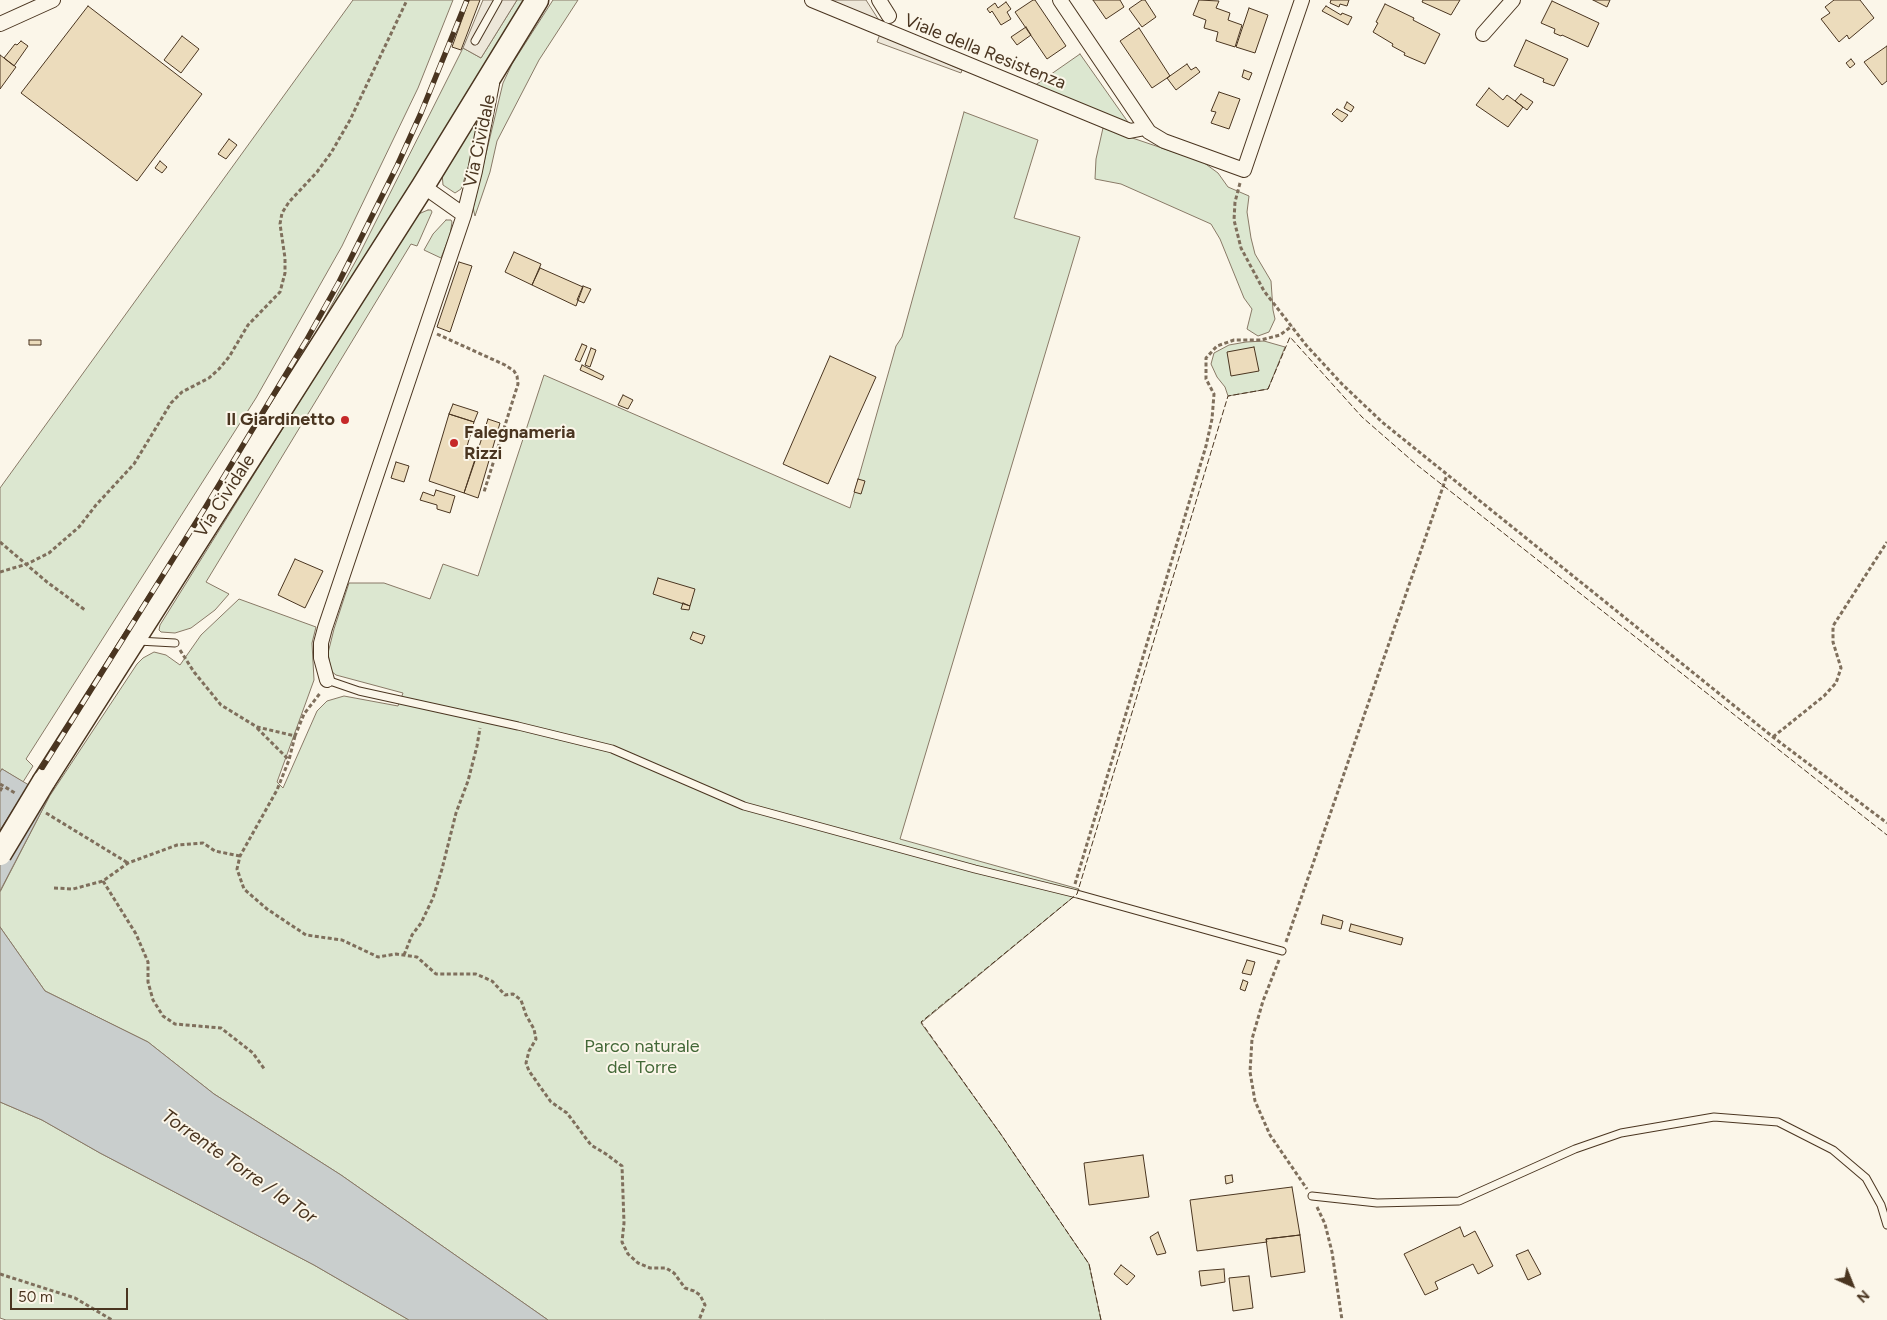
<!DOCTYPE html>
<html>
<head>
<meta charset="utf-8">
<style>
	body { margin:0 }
	#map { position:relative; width:1887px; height:1320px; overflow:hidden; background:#fbf6e9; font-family:Figtree,sans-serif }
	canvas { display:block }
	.north { position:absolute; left:1827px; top:1260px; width:50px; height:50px; -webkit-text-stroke:4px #fbf6e9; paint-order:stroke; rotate:136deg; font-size:14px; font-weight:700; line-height:20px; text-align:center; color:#4a3520 }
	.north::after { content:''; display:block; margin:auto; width:18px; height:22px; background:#4a3520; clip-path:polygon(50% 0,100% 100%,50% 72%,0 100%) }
	.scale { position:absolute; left:10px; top:1288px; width:118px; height:22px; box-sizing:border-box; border:2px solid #4a3520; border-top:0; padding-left:6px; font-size:15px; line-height:18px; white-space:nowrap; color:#4a3520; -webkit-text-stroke:4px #fbf6e9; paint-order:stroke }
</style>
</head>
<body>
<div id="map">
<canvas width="1887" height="1320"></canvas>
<div class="north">N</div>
<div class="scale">50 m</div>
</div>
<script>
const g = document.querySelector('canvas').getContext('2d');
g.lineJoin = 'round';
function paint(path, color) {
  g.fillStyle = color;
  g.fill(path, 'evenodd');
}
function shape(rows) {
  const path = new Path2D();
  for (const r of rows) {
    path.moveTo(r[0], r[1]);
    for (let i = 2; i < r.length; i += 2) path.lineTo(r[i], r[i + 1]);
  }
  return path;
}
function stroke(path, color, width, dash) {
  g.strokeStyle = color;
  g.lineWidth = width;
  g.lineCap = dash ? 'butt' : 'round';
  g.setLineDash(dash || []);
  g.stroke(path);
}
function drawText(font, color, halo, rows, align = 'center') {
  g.font = font + ' Figtree,sans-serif';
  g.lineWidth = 4;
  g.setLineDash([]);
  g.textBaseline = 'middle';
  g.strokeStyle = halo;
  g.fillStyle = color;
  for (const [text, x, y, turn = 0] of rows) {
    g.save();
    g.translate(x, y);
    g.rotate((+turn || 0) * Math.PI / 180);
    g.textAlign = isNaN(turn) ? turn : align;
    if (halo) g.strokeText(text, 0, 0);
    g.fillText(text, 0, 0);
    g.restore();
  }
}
const green = shape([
	[353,0,453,0,418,88,342,246,256,398,26,759,33,766,23,782,2,769,0,772,0,488,353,0],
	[517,0,527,0,276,401,319,328,359,255,463,48,481,58,517,0],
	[553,0,578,0,539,60,497,141,490,172,475,216,473,208,503,83,512,64,553,0],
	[1080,54,1130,125,1034,86,1080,54],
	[964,112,1038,140,1014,218,1080,237,900,839,1079,889,1077,894,921,1023,1000,1133,1089,1264,1101,1320,548,1320,341,1175,214,1094,148,1042,45,991,0,927,0,892,49,797,137,664,143,658,154,652,166,655,180,665,201,635,239,599,316,627,312,643,314,680,277,782,283,788,317,711,327,701,344,696,398,706,403,693,336,675,331,671,328,653,334,629,349,583,384,583,430,599,443,564,478,576,544,375,850,508,896,346,902,337,964,112],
	[474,123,477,127,472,156,461,189,455,193,443,185,442,173,474,123],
	[1103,128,1203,162,1218,173,1228,187,1249,196,1247,212,1251,238,1255,254,1271,281,1273,310,1275,319,1269,332,1258,336,1247,329,1252,309,1244,298,1220,239,1211,224,1121,184,1095,179,1096,159,1103,128],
	[428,210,431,210,432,212,417,246,411,244,206,582,229,594,215,610,191,628,175,633,161,632,159,630,160,625,416,215,428,210],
	[446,220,451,220,452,222,450,235,441,258,424,250,433,234,446,220],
	[1264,341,1285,347,1268,389,1228,396,1225,387,1217,377,1211,364,1214,353,1229,345,1246,342,1264,341],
	[0,1102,42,1120,100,1153,314,1265,409,1320,6,1320,0,1318,0,1102]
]);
const parking = shape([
	[483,0,517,0,481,58,463,48,483,0],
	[866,0,882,25,831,1,832,0,866,0],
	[880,34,962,70,961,73,877,42,880,34]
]);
const water = shape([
	[2,769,49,797,0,891,0,772,2,769],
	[0,927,45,991,148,1042,214,1094,341,1175,548,1320,409,1320,314,1265,100,1153,42,1120,0,1102,0,927]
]);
const building = shape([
	[469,0,480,0,461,50,452,47,469,0],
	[1033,0,1035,0,1066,46,1047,59,1015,12,1033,0],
	[1093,0,1120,0,1124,7,1106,19,1093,0],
	[1142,0,1145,0,1156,17,1142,27,1129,9,1142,0],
	[1199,0,1219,1,1216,8,1230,13,1228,20,1242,25,1235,47,1216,41,1218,32,1204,28,1206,20,1193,15,1199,0],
	[1331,0,1349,0,1347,6,1340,4,1339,7,1330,3,1331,0],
	[1423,0,1460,0,1451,15,1422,2,1423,0],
	[1593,0,1610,0,1607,7,1593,0],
	[1834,0,1860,0,1874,18,1849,39,1847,35,1839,42,1821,19,1830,13,1825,7,1834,0],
	[1552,1,1599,23,1588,47,1562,35,1561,36,1554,33,1555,29,1541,23,1552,1],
	[1006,2,1011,9,1007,12,1011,19,1001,25,992,11,990,13,987,9,995,3,998,8,1006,2],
	[1385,4,1414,18,1413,20,1440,34,1425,64,1404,55,1405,53,1392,46,1393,44,1373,32,1378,23,1376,22,1385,4],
	[88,6,202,94,137,181,21,93,88,6],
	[1326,6,1341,15,1342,13,1352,17,1348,25,1322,11,1326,6],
	[1249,8,1268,15,1255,53,1236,47,1249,8],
	[1026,27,1031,35,1017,45,1011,37,1026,27],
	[1139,28,1170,76,1152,88,1120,41,1139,28],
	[182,36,199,49,181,73,164,60,182,36],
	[1526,40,1568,59,1554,86,1543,82,1544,79,1514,66,1526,40],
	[21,41,28,46,14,66,4,58,15,44,17,45,21,41],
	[1887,46,1887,81,1882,85,1864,62,1887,46],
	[0,55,16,67,0,89,0,55],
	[1851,59,1855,64,1850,68,1846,63,1851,59],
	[1187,64,1191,70,1196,67,1200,72,1176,90,1167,78,1187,64],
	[1244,70,1252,73,1249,80,1242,77,1244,70],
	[1489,88,1503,100,1507,95,1523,107,1508,127,1476,105,1489,88],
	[1219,92,1240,99,1229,129,1211,123,1216,112,1211,111,1219,92],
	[1521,94,1533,102,1527,110,1515,101,1521,94],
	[1347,102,1354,107,1351,112,1344,108,1347,102],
	[1337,109,1348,115,1342,122,1332,114,1337,109],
	[229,139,237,145,226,159,218,154,229,139],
	[160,161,167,167,162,173,155,168,160,161],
	[514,252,541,264,532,285,505,272,514,252],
	[459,262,472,266,450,332,437,327,459,262],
	[540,268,583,287,576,306,532,285,540,268],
	[583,286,591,289,584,303,577,300,583,286],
	[29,340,41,340,41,345,29,345,29,340],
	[582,344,587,346,580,362,575,360,582,344],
	[1254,347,1259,371,1231,376,1227,352,1254,347],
	[591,348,596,350,590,367,585,365,591,348],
	[830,356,876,377,828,484,783,464,830,356],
	[582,365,604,376,602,380,580,370,582,365],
	[623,395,633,400,628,409,618,405,623,395],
	[453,404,478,412,474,422,449,414,453,404],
	[449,414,474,422,464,457,475,461,464,493,429,481,449,414],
	[488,419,500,423,478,498,464,493,488,419],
	[396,462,409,466,404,482,391,478,396,462],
	[858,479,865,481,861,494,854,492,858,479],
	[436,490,455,496,450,513,437,509,437,505,420,500,423,492,434,496,436,490],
	[295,559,323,571,305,608,278,595,295,559],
	[658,578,695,589,690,606,653,594,658,578],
	[683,603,690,606,689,610,681,609,683,603],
	[693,632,705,636,702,644,690,639,693,632],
	[1323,915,1343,921,1341,929,1321,924,1323,915],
	[1351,924,1403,938,1401,945,1349,931,1351,924],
	[1247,960,1255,962,1251,975,1242,973,1247,960],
	[1243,980,1248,982,1245,991,1240,989,1243,980],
	[1143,1155,1149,1197,1089,1205,1084,1163,1143,1155],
	[1232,1175,1233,1182,1226,1184,1225,1176,1232,1175],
	[1292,1187,1300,1235,1266,1239,1267,1242,1197,1251,1190,1200,1292,1187],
	[1460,1227,1464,1237,1475,1231,1493,1266,1478,1274,1473,1264,1435,1282,1438,1289,1425,1295,1404,1254,1460,1227],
	[1158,1232,1166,1253,1157,1255,1150,1237,1158,1232],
	[1300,1235,1305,1272,1271,1277,1266,1239,1300,1235],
	[1528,1250,1541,1274,1528,1280,1516,1255,1528,1250],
	[1121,1265,1135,1276,1127,1285,1114,1274,1121,1265],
	[1224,1269,1225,1282,1201,1286,1199,1271,1224,1269],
	[1249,1276,1253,1308,1233,1311,1229,1278,1249,1276]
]);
const path = shape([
	[1240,183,1235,202,1234,220,1241,248,1264,291,1306,345,1342,384,1382,422,1773,737,1887,823],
	[437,334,505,365,514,371,517,376,518,384,484,492],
	[0,542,47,582,85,610],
	[0,572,27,564,49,553,79,527,96,505,134,464,171,403,182,392,209,378,219,369,229,357,248,325,280,292,285,273,285,258,280,224,282,213,289,202,317,172,331,153,350,120,407,0],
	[180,650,194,672,221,705,257,727,295,736,304,714,321,692],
	[257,728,289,760],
	[295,736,289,760,277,790,240,856,237,869,244,889,267,909,306,935,342,940,378,957,396,954,417,957,436,974,476,974,492,981,505,995,513,994,521,1000,526,1015,534,1029,536,1039,529,1051,526,1063,529,1071,551,1102,567,1113,591,1145,606,1154,622,1166,624,1223,622,1242,628,1254,638,1263,650,1268,666,1268,674,1273,685,1288,694,1291,700,1295,705,1305,699,1320],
	[1773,737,1824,696,1836,683,1841,668,1833,642,1833,626,1887,542],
	[0,784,15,793],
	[0,791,3,786],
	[46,813,128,863],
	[103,881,136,934,148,962,148,982,153,1000,163,1016,175,1024,221,1028,253,1053,265,1070],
	[1075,884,1206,446,1212,419,1214,394,1206,379,1206,358,1217,346,1234,340,1261,340,1280,335,1292,326],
	[54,888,73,889,103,881,128,863,177,845,203,843,215,851,240,856],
	[1286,942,1447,475],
	[404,955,412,935,421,923,433,898,442,869,456,813,468,781,477,746,480,728],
	[1279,960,1263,1001,1252,1039,1250,1072,1255,1101,1270,1135,1307,1189],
	[1317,1207,1325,1224,1332,1252,1342,1320],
	[0,1274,75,1298,112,1320]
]);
const service = shape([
	[475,41,498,0],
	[138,641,175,643],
	[327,680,359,691,518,726,612,749,744,806,975,869,1077,894,1282,951],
	[1312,1196,1377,1203,1459,1201,1575,1149,1621,1133,1714,1117,1778,1122,1833,1150,1866,1178,1881,1205,1887,1225]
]);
const minor = shape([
	[812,0,1130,131,1145,128],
	[879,0,889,16],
	[1060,0,1149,132,1164,141,1244,170,1302,0],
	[0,24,53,0],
	[1483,34,1513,0],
	[423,186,464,215],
	[327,680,321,658,321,643,325,628,464,215,475,171,492,84]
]);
const primary = shape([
	[44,781,423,186,537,0]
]);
const rail = shape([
	[0,835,205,508,306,341,339,282,397,166,421,113,467,0]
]);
const primaryBridge = shape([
	[0,854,44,781]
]);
const fence = shape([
	[1101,1320,1089,1264,1000,1133,921,1022,1077,894,1228,396,1268,389,1290,337,1362,417,1417,465,1887,835]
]);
const markers = [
	[345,420,5,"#c62828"],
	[454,443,5,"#c62828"]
];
const streetNames = [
	["Viale della Resistenza",985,52,22],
	["Via Cividale",480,141,-78],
	["Via Cividale",225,496,-57]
];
const poiNames = [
	["Il Giardinetto",335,420],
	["Falegnameria",464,433,"left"],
	["Rizzi",464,454,"left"]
];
const parkNames = [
	["Parco naturale",642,1047],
	["del Torre",642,1068]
];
const waterNames = [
	["Torrente Torre / la Tor",239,1167,35]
];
paint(green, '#dce7d0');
stroke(green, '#887966', 1);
paint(parking, '#ede7d9');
stroke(parking, '#887966', 1);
paint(water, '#c9cecd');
stroke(water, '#887966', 1);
paint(building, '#ecdcbc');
stroke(building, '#4a3520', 1);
stroke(service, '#4a3520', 9);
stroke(minor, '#4a3520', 16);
stroke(primary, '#4a3520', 25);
stroke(path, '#7f6f5c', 3, [4, 2.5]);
stroke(service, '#fbf6e9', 7);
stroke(minor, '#fbf6e9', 14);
stroke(primary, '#fbf6e9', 22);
stroke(rail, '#4a3520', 5.5);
stroke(rail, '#fbf6e9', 4, [11]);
stroke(primaryBridge, '#4a3520', 25, []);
stroke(primaryBridge, '#fbf6e9', 22);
stroke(fence, '#4a3520', 1, [6, 2.5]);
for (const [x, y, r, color] of markers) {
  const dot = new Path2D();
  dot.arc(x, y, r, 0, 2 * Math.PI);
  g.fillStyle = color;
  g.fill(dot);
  stroke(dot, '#fbf6e9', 2);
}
drawText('18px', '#4a3520', '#fbf6e9', streetNames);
drawText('bold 18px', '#4a3520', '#fbf6e9', poiNames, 'right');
drawText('18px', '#436837', '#fbf6e9', parkNames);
drawText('italic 19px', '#4a3520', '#fbf6e9', waterNames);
</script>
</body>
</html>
